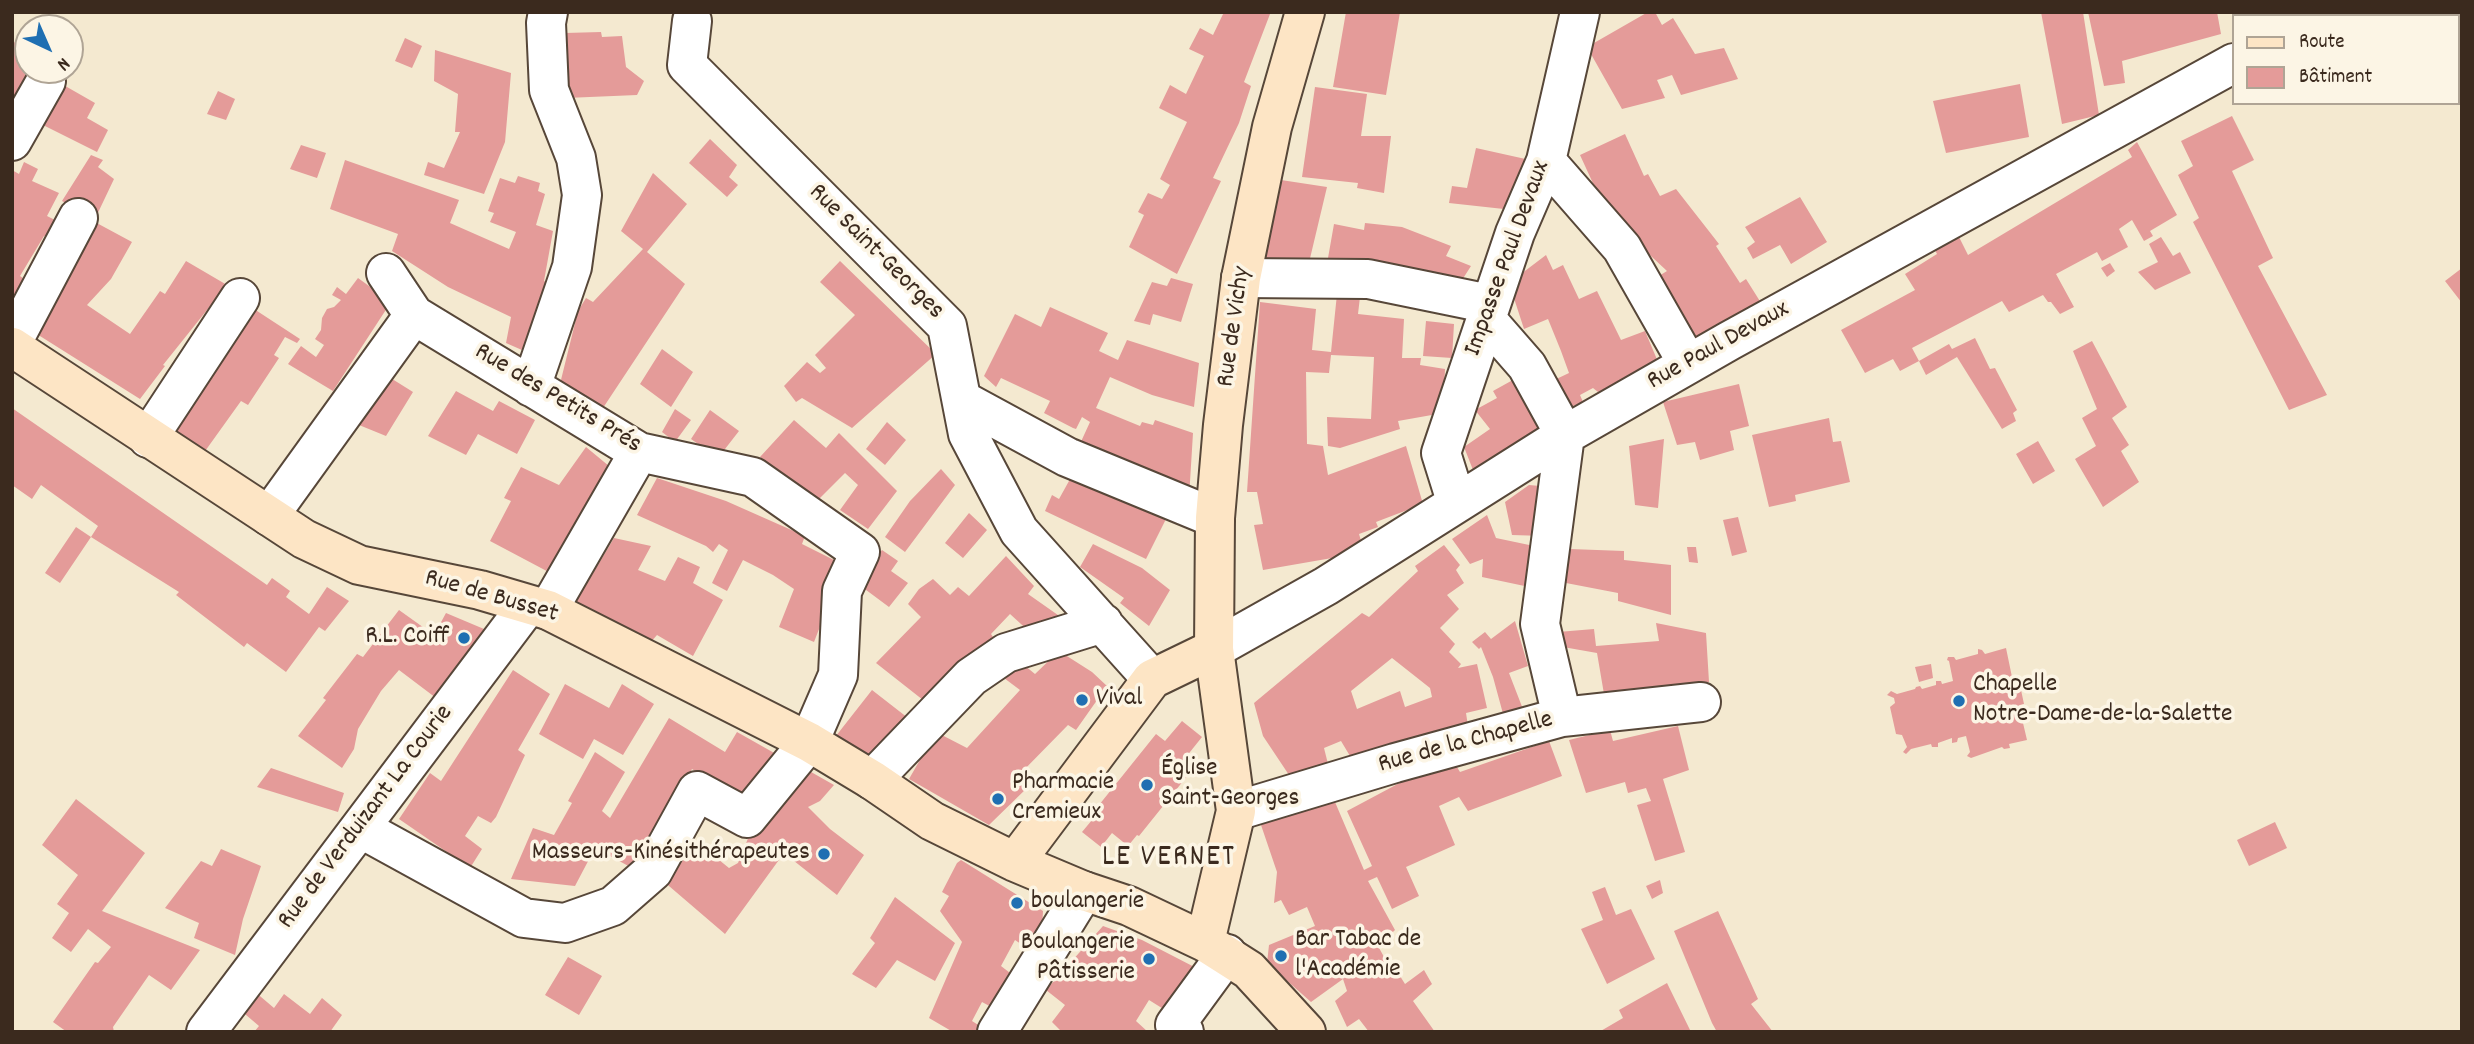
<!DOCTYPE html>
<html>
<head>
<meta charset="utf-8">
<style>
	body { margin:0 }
	#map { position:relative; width:2474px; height:1044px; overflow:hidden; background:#f4e9d0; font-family:Dekko,sans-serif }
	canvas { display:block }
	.frame { position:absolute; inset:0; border:14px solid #3b2a1e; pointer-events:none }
	.legend { position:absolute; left:2232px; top:14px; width:228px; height:91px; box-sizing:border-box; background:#fcf5e5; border:2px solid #afa495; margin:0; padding:9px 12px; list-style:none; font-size:21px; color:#3b2a1e }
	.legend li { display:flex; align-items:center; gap:14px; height:35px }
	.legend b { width:35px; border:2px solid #afa495 }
	.north { position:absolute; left:14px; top:14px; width:70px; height:70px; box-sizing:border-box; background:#fcf5e5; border:2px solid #afa495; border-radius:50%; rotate:136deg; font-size:19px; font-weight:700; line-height:28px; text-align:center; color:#3b2a1e }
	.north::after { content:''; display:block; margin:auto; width:24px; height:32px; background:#1f6fb2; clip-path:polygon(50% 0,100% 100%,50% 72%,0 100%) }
</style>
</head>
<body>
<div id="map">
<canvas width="2474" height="1044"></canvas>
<div class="frame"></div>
<ul class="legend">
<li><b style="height:9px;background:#fde5c5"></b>Route</li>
<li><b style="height:19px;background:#e49b99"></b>Bâtiment</li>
</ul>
<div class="north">N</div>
</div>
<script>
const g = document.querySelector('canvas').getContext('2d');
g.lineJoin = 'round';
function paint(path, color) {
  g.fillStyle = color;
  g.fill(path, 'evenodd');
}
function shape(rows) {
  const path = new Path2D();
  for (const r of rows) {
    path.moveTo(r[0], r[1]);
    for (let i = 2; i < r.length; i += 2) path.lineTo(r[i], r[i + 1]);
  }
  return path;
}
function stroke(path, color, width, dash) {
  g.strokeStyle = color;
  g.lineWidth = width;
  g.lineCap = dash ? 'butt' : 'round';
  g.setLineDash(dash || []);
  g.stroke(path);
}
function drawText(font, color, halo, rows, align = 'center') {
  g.font = font + ' Dekko,sans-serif';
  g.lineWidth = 7;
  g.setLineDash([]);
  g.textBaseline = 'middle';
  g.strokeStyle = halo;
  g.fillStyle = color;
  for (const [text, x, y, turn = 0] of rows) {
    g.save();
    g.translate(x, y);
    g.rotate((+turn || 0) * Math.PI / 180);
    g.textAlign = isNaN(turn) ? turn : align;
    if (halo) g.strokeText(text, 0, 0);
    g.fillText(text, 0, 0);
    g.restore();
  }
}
const building = shape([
	[1224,12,1266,12,1270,14,1244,82,1251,86,1239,123,1213,178,1221,181,1177,274,1129,247,1144,215,1138,212,1148,193,1162,199,1170,185,1160,179,1187,122,1159,108,1170,85,1186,94,1204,56,1189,49,1200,28,1213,35],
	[1346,12,1400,12,1386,95,1333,87],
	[1648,12,1655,12,1662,25,1673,18,1695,54,1724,48,1738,79,1681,95,1672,75,1657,80,1665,98,1622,109,1587,47],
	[2041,12,2083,12,2099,115,2062,124],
	[2088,12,2217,12,2221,34,2122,61,2125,83,2104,86],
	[601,32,602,37,622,36,626,67,644,81,637,95,566,98,565,33],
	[405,38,422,46,412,68,395,61],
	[12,41,28,50,28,70,36,70,12,109],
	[435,50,511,73,505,142,484,194,424,175,428,162,444,168,460,132,455,132,458,94,434,81],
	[60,83,95,103,87,118,108,130,97,152,41,124],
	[2020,84,2029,137,1946,153,1933,101],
	[1315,87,1367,94,1361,136,1391,136,1384,193,1357,188,1358,183,1302,177],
	[218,91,235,99,226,120,207,114],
	[2232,116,2254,160,2232,171,2273,258,2258,266,2327,395,2289,410,2193,222,2199,218,2178,175,2193,166,2181,141],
	[1625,134,1644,176,1648,174,1660,196,1676,189,1719,244,1716,246,1740,283,1746,279,1768,314,1705,348,1654,279,1667,271,1608,216,1580,155],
	[710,139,737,165,729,177,738,185,727,197,689,163],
	[2137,142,2177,215,2150,231,2153,236,2144,241,2132,220,2119,229,2128,247,2102,261,2097,252,2056,274,2074,307,2060,314,2051,302,2048,302,2043,295,2009,312,2002,301,1912,348,1919,361,1900,371,1893,359,1865,373,1841,330,1915,290,1905,274,1937,254,1934,248,1957,233,1968,255,2132,157,2128,150],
	[301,145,326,153,317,178,290,169],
	[1476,148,1530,160,1513,210,1449,203,1452,186,1467,188],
	[91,155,103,160,98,167,114,179,95,219,62,201],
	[345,160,459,200,450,223,509,249,516,232,490,222,494,213,488,211,500,178,515,183,518,176,540,183,538,191,545,194,536,225,553,231,544,281,549,284,531,354,506,343,511,317,448,287,392,251,398,234,330,209],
	[24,162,38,169,32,181,59,193,47,216,57,221,49,238,44,236,20,276,27,281,12,302,12,187,14,183,12,170,19,174],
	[653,173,687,204,647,252,685,284,601,411,558,392,578,311,586,298,593,302,643,249,621,231],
	[1281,180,1327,187,1307,271,1261,263],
	[1800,197,1827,242,1791,264,1780,245,1753,259,1747,248,1755,242,1745,227],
	[93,221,132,242,111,279,87,305,130,334,160,291,165,294,186,261,227,285,163,365,165,366,140,399,32,331],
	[1365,223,1402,227,1451,246,1446,256,1471,266,1455,291,1391,264,1359,259,1359,262,1328,258,1334,224,1364,230],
	[2161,237,2173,256,2180,252,2191,273,2155,290,2138,272,2158,262,2149,244],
	[1546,255,1553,270,1563,265,1579,299,1597,291,1621,340,1645,331,1661,369,1598,392,1593,388,1580,395,1583,402,1561,411,1548,383,1569,373,1561,351,1548,319,1524,329,1511,289,1519,285,1517,277],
	[840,261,936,354,852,428,802,398,796,402,784,386,807,362,820,373,826,368,815,355,855,315,820,282],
	[2110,263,2115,271,2107,277,2101,268],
	[2462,268,2462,303,2445,281],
	[358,278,391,302,333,391,288,364,301,346,316,357,324,345,315,339,321,330,322,318,327,309,334,307,341,300,332,295,337,287,346,294],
	[1171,278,1193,284,1181,322,1153,314,1150,325,1134,321,1152,282,1167,286],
	[1337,294,1360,297,1358,314,1404,319,1402,358,1421,358,1420,365,1445,369,1443,413,1398,421,1400,429,1340,448,1328,446,1327,417,1371,419,1374,357,1331,355,1329,373,1306,372,1307,444,1323,446,1328,475,1406,446,1423,504,1376,522,1378,527,1359,534,1362,544,1332,558,1263,570,1254,525,1263,524,1257,492,1247,492,1260,302,1316,309,1312,350,1331,352],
	[1050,307,1108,333,1099,351,1118,360,1127,340,1199,363,1194,407,1152,395,1110,377,1096,408,1140,426,1142,422,1153,425,1155,420,1193,433,1189,498,1079,446,1090,422,1082,417,1076,429,1073,428,1044,413,1050,401,1001,378,996,387,984,376,1015,314,1041,327],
	[254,309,300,339,297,343,285,337,274,355,279,358,248,405,241,401,203,454,171,432],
	[1426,321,1454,324,1452,358,1423,356],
	[1975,338,1990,369,1995,368,2017,410,2013,413,2016,421,2002,429,1957,357,1926,375,1919,361,1949,344,1952,349],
	[2092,341,2127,407,2112,418,2129,445,2121,451,2139,482,2103,507,2075,459,2096,446,2082,418,2097,409,2073,351],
	[662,349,693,372,671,407,640,384],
	[1520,376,1548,424,1473,470,1464,447,1490,429,1475,410,1497,398,1493,391],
	[389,377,413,392,386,436,359,425],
	[1739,384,1749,426,1730,431,1734,450,1700,460,1695,442,1677,445,1663,402],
	[456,391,493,411,499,401,535,420,517,454,478,434,466,455,428,436],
	[12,408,267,585,272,578,290,591,286,597,309,614,327,587,349,601,325,631,319,627,286,672,247,643,244,647,176,595,179,592,91,537,98,526,41,485,32,499,12,485],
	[675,409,691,420,675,442,662,432],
	[710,410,739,431,718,458,691,439],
	[1829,418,1833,442,1841,441,1850,482,1795,495,1796,501,1769,507,1752,435],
	[794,420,826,448,839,433,897,491,868,529,840,510,858,485,845,473,815,503,760,457],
	[887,422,906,440,885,465,866,449],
	[1664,439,1658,508,1635,505,1629,446],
	[2038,441,2055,471,2033,484,2016,454],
	[586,447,621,476,587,505,579,516,588,530,558,577,490,541,511,501,504,498,521,467,559,485],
	[941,469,955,485,905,552,885,537,910,501],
	[1074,472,1170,511,1146,559,1045,511,1052,495,1059,499],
	[657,478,726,501,805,536,802,544,844,565,814,642,779,627,794,589,773,575,743,560,727,591,712,583,728,550,719,544,713,552,706,546,637,515],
	[1529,485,1540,486,1544,536,1512,535,1505,502],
	[969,513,987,530,963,558,945,543],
	[1487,515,1496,538,1534,546,1534,588,1482,577,1483,559,1470,564,1452,539],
	[1738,517,1747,552,1732,556,1723,520],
	[76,527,91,537,60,583,45,573],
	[614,538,651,546,638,570,665,581,678,557,700,567,693,583,723,600,693,656,657,635,650,643,574,605],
	[1093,544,1142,568,1170,590,1149,626,1120,603,1124,598,1080,567],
	[1444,545,1460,565,1456,570,1464,583,1447,595,1459,609,1440,628,1455,644,1449,652,1461,664,1458,668,1477,664,1487,708,1466,713,1468,726,1350,756,1341,741,1324,748,1328,764,1289,775,1263,736,1254,703,1362,613,1369,617,1418,571,1415,566],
	[1392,658,1430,688,1432,697,1405,707,1400,691,1357,709,1351,691],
	[1687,547,1696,547,1698,563,1689,562],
	[1570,549,1624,551,1624,560,1671,565,1671,615,1618,601,1618,593,1566,583],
	[882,550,898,561,891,571,908,583,889,607,854,581],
	[1006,556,1034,586,1028,594,1065,620,1032,634,1010,614,991,634,995,640,964,673,955,665,923,700,876,663,921,617,908,604,919,589,933,579,950,595,958,587,969,596],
	[399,610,434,635,446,613,484,629,440,701,399,670,381,691,358,729,354,749,342,768,298,736,326,700,323,698,357,654,363,657],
	[1515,621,1528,666,1509,673,1526,717,1505,721,1493,677,1481,647,1479,649,1472,642,1485,632,1491,639],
	[1656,623,1706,633,1709,682,1604,694,1597,653,1546,644,1546,633,1594,629,1596,646,1659,641],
	[2006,648,2012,677,2018,676,2024,704,2019,706,2027,740,2009,744,2010,748,2004,749,2002,747,1971,758,1967,756,1970,752,1966,736,1958,738,1957,742,1952,743,1952,738,1938,743,1938,747,1932,747,1931,744,1911,749,1906,754,1903,752,1907,747,1902,735,1896,734,1890,707,1895,703,1894,698,1887,695,1891,691,1897,694,1915,689,1916,687,1920,686,1922,689,1936,685,1936,681,1941,681,1942,684,1953,681,1949,661,1947,660,1948,657,1954,657,1956,660,1978,654,1978,649,1982,650,1985,654],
	[1059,651,1092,672,1107,686,1076,730,1068,725,1018,776,1029,786,989,825,909,779,936,732,967,748,1020,690,1004,678,1015,666,1024,665,1035,674],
	[1931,664,1933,678,1919,682,1915,667],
	[513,670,550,694,518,750,525,755,496,817,491,823,478,816,465,836,482,849,470,868,399,819,430,773,441,781],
	[565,684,609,708,622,684,654,704,623,755,594,739,583,759,539,734],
	[872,690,908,718,872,762,832,741],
	[669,718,725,752,737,732,776,754,748,797,731,793,692,769,634,869,595,848,575,886,511,879,533,828,554,835,572,803,568,801,595,752,625,772,602,811,610,818],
	[1182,721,1202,737,1186,757,1196,765,1139,836,1137,835,1128,846,1112,833,1101,847,1082,832,1102,808,1099,805,1156,734,1165,741],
	[1678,726,1689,770,1663,779,1685,852,1655,861,1637,805,1651,801,1646,788,1628,793,1625,782,1586,793,1569,740,1610,730,1613,741],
	[1549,741,1562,776,1468,811,1459,797,1439,806,1455,845,1406,867,1419,896,1392,909,1377,877,1368,881,1395,930,1378,946,1395,977,1400,976,1405,984,1424,970,1432,984,1413,1001,1435,1032,1369,1032,1359,1019,1347,1027,1335,1001,1347,991,1343,979,1311,1002,1267,963,1269,945,1315,926,1307,907,1289,915,1281,900,1274,903,1277,872,1261,825,1332,795,1364,870,1372,866,1347,811,1437,763,1452,759,1460,772],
	[271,768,344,793,338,812,257,787],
	[804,768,834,785,820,801,808,807,830,829,864,855,837,895,784,853,725,934,662,880,693,839,729,868,738,863,749,836],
	[76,799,145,853,102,911,200,950,171,990,149,975,113,1027,114,1032,67,1032,53,1022,95,962,98,963,111,947,88,929,71,952,52,938,69,913,57,904,78,875,42,845],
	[2275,822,2287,848,2249,866,2237,840],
	[221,849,261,866,243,919,235,955,194,938,199,923,165,908,201,861,212,866],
	[961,860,1043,911,1042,929,1030,950,1015,940,1001,966,1014,976,995,1009,982,1002,972,1021,983,1028,981,1032,953,1032,929,1018,962,942,940,911,949,896,942,892,957,863],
	[1660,880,1663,893,1652,899,1646,886],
	[1605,887,1616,915,1631,909,1655,959,1607,984,1581,929,1603,920,1592,892],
	[895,897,955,943,935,981,897,960,876,988,852,974,875,943,870,938],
	[1718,911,1758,999,1751,1004,1773,1032,1717,1032,1712,1023,1674,931],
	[1103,926,1142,940,1206,973,1173,1015,1149,1000,1136,1021,1148,1032,1062,1032,1052,1022,1065,1005,1046,990],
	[568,957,602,976,579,1015,545,995],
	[1667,983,1691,1032,1599,1032,1623,1018,1619,1010],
	[247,985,274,1008,284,994,310,1014,322,998,342,1015,330,1032,254,1032,259,1026,232,1003]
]);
const street = shape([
	[2321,16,2327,12],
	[692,21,687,65,947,326,968,434,1019,531,1152,679],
	[12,141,46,81],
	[1546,161,1622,248,1688,364],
	[1241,278,1368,279,1490,304],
	[1486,319,1527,366,1565,435,1540,624,1562,717],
	[12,343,78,218],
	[531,387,572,267,582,195,576,158,549,90,546,23,548,12],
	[962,400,1067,457,1215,518],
	[148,438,240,298],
	[1456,501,1441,453,1515,233,1546,161,1580,12],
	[269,516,414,315],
	[548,610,639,452],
	[1214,649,1326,586,1565,435,1729,341,2234,63],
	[872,780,971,677,1006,653,1103,623],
	[1236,811,1395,763,1562,717,1701,702],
	[360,828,524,918,565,923,613,906,653,871,697,791,747,818,809,742,838,675,842,591,860,552,753,477,639,452,414,315,386,273],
	[206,1032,528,605],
	[997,1032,1084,891],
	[1184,1032,1175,1025,1227,954]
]);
const secondary = shape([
	[12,347,304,539,359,565,480,590,548,610,809,742,872,780,932,821,1015,862,1084,891,1129,906,1205,942,1249,970,1306,1032],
	[1015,862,1152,679,1214,649],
	[1205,942,1236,811,1214,649,1215,518,1223,425,1241,278,1272,127,1305,12]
]);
const markers = [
	[464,638,7,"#1f6fb2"],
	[1082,700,7,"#1f6fb2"],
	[1959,701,7,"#1f6fb2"],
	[1147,785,7,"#1f6fb2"],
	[998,799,7,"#1f6fb2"],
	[824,854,7,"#1f6fb2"],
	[1017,903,7,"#1f6fb2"],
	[1281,956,7,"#1f6fb2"],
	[1149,959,7,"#1f6fb2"]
];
const streetNames = [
	["Rue Saint-Georges",875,253,45],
	["Impasse Paul Devaux",1509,259,-70],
	["Rue de Vichy",1236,327,-82],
	["Rue Paul Devaux",1719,347,-29],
	["Rue des Petits Prés",557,400,31],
	["Rue de Busset",491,598,16],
	["Rue de la Chapelle",1466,744,-15],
	["Rue de Verduizant La Courie",367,818,-53]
];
const poiNames = [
	["R.L. Coiff",450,638,"right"],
	["Chapelle",1973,686],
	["Notre-Dame-de-la-Salette",1973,716],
	["Vival",1096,700],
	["Église",1161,770],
	["Saint-Georges",1161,800],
	["Pharmacie",1012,784],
	["Cremieux",1012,814],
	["Masseurs-Kinésithérapeutes",810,854,"right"],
	["boulangerie",1031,903],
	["Bar Tabac de",1295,941],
	["l'Académie",1295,971],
	["Boulangerie",1135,944,"right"],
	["Pâtisserie",1135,974,"right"]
];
const quarterNames = [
	["LE VERNET",1169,860]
];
paint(building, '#e49b99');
stroke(street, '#574739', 42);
stroke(secondary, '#574739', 42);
stroke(street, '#fff', 38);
stroke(secondary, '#fde5c5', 38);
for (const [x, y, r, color] of markers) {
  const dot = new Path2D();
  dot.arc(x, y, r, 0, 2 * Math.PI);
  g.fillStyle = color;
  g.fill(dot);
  stroke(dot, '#fcf5e5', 2.5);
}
drawText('26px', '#3b2a1e', '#fcf5e5', streetNames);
drawText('26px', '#3b2a1e', '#fcf5e5', poiNames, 'left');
g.letterSpacing = '2px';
drawText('30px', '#3b2a1e', '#fcf5e5', quarterNames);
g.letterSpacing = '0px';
</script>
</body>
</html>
